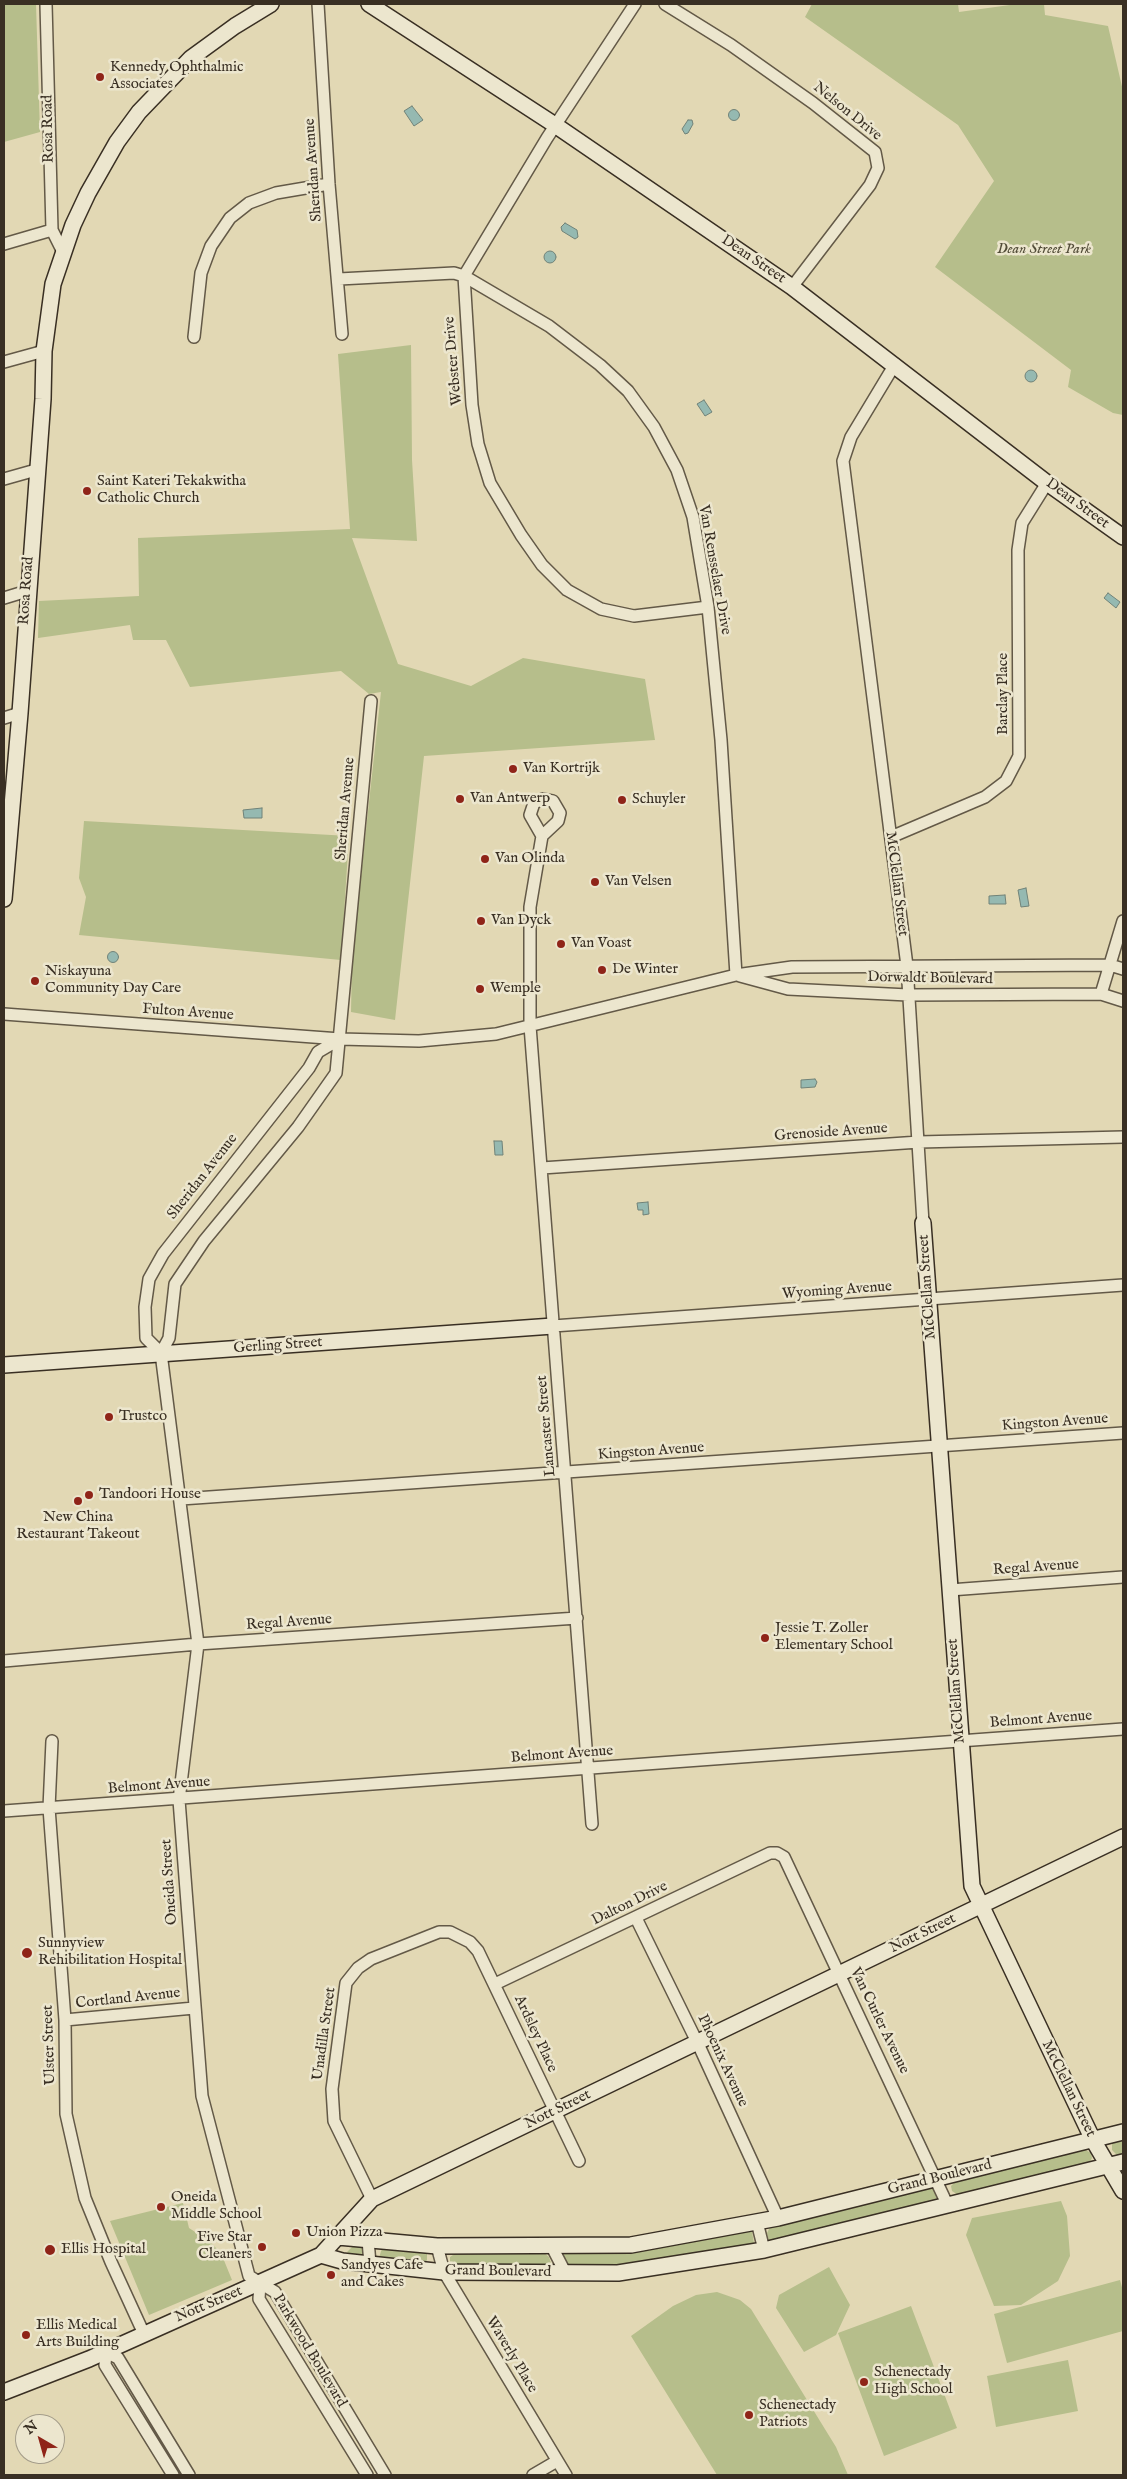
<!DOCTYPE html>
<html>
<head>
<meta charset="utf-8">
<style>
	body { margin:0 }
	#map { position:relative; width:1127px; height:2479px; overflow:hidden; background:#e2d8b4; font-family:"IM FELL English",serif }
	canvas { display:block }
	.frame { position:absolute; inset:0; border:5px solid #392f23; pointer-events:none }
	.north { position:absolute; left:15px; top:2414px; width:50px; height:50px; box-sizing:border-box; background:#ece6ce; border:1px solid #a49d8a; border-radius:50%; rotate:322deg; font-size:14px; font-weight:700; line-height:20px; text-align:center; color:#392f23 }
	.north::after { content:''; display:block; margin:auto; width:18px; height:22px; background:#8f2418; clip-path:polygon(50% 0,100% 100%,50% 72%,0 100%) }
</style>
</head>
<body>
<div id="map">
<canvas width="1127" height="2479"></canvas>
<div class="frame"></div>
<div class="north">N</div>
</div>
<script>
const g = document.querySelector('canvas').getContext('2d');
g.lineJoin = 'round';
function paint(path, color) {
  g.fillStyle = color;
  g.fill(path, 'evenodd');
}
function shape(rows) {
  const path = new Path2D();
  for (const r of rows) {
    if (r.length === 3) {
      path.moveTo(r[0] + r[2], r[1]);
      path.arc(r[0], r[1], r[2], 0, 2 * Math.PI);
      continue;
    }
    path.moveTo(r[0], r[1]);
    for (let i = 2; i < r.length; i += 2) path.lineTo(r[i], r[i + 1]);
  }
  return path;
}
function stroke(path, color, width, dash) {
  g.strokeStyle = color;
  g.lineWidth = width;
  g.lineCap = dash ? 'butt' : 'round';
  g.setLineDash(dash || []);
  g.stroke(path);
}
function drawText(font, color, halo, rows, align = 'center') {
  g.font = font + ' "IM FELL English",serif';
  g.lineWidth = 5;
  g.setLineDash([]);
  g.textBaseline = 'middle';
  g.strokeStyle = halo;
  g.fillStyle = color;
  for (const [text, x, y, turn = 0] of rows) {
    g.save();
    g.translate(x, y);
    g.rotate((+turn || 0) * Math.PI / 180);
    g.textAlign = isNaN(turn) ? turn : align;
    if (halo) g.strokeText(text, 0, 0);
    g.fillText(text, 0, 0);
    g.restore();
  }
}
const green = shape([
	[4,4,36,4,40,132,4,142],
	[812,4,958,4,959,12,1017,4,1044,4,1045,15,1108,26,1123,91,1123,415,1113,413,1068,387,1071,370,935,267,994,181,958,125,805,17],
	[411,345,412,460,417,541,352,538,398,664,471,686,523,658,645,679,655,740,424,756,395,1020,351,1012,352,959,381,692,369,694,341,671,190,687,166,640,133,640,130,625,38,638,39,601,139,596,138,538,350,529,338,354],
	[84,821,349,836,341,960,79,935,86,897,79,878],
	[1123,2137,1123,2154,1118,2156,1112,2150,1112,2144],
	[1082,2148,1091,2153,1092,2158,1089,2163,958,2195,952,2191,951,2186,955,2182,988,2171],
	[933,2185,938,2196,934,2203,769,2241,767,2233,770,2227],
	[1061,2201,1067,2216,1070,2256,1058,2281,1021,2305,994,2306,966,2235,972,2218],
	[183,2203,189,2228,209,2241,221,2253,232,2280,149,2315,110,2221],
	[747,2230,752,2232,754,2243,747,2247,606,2268,570,2267,562,2255,570,2249],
	[354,2245,362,2245,365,2248,364,2255,362,2257,352,2256,347,2252],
	[382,2248,420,2249,427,2253,427,2260,424,2264,379,2258],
	[543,2252,549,2257,551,2263,549,2266,450,2265,450,2257,456,2253],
	[829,2267,850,2305,836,2335,804,2352,776,2308,779,2295],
	[1120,2280,1123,2291,1123,2331,1007,2363,994,2314],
	[717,2292,740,2300,751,2309,836,2447,848,2475,717,2475,631,2336,673,2306,696,2295],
	[911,2306,957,2428,884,2456,838,2333],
	[1068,2360,1078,2411,996,2427,987,2376]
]);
const water = shape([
	[412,106,423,120,414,126,404,111,412,106],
	[734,115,5.5],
	[688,120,692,120,693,124,688,133,685,134,682,129,688,120],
	[565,223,577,230,578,237,575,239,562,231,561,227,565,223],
	[550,257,6],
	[1031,376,6],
	[704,400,712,412,705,416,697,404,704,400],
	[1108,593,1120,602,1116,608,1104,598,1108,593],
	[262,808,262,818,244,818,243,810,262,808],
	[1026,888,1029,906,1021,907,1018,890,1026,888],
	[1005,895,1006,904,989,904,989,896,1005,895],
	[113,957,5.5],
	[815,1079,817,1082,815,1087,801,1088,801,1080,815,1079],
	[494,1141,502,1141,503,1155,495,1155,494,1141],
	[648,1202,649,1214,643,1215,643,1210,638,1210,637,1203,648,1202]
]);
const street = shape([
	[46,4,52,230,63,252],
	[318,4,329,184,342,334],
	[635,4,547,138,464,276,472,405,478,444,490,483,521,535,542,565,567,590,601,609,634,616,708,607],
	[665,4,731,45,813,103,875,152,878,168,870,185,792,287],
	[4,244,52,230],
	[339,279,454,273,464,276,549,326,600,365,628,391,654,427,677,470,693,517,708,607,721,740,736,975],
	[194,337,201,273,211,246,230,218,249,203,276,193,329,184],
	[4,362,44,351],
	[895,364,851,437,843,461,907,966,923,1223],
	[4,479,36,470],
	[4,598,27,591],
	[371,701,336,1073,298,1127,204,1241,175,1284,169,1338,161,1353,198,1644,179,1800,202,2096,249,2276,275,2292,385,2475],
	[4,718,20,713],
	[543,799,553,801,560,813,558,821,542,836,530,815,534,803,543,799],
	[542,836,530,907,530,1026,592,1824],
	[891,837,985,797,1006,781,1019,756,1018,550,1022,523,1047,483],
	[740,976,788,989,908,995,1101,994,1123,1001],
	[1101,994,1123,921],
	[4,1014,340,1039,419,1041,496,1034,736,975,792,967,1110,965,1123,969],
	[542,1168,919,1142,1123,1137],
	[553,1326,1123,1285],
	[161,1353,146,1338,145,1307,149,1279,163,1254,309,1068,318,1052,340,1039],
	[181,1499,1123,1433],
	[950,1590,1123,1577],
	[4,1661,198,1644,577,1618],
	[52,1741,49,1808,65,2020,66,2114,85,2198,111,2262,144,2334],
	[4,1811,1123,1729],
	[636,1918,700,2048,778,2218],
	[495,1984,770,1853,777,1853,784,1857,948,2206],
	[65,2020,194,2008],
	[372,2199,334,2121,332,2089,346,1983,358,1968,371,1959,439,1932,450,1932,470,1942,478,1951,579,2161],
	[757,2222,764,2250],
	[368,2240,370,2264],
	[551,2245,566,2274],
	[437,2246,444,2272,566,2475],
	[260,2283,259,2299,367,2475],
	[173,2475,105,2365,106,2352,118,2358,189,2475],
	[533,2475,557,2461]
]);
const secondary = shape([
	[369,4,555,125,792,287,1047,483,1123,537],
	[4,899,20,713,43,399,44,351,53,284,73,225,88,193,117,142,139,112,191,58,235,26,271,4],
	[923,1223,972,1886,1093,2140,1123,2191],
	[4,1365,553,1326],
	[338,2237,437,2246,631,2245,778,2218,1123,2132],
	[321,2255,342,2261,444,2272,618,2273,764,2250,1123,2162],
	[4,2392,89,2359,321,2255,372,2199,1123,1837]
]);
const markers = [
	[100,77,5,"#8f2418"],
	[87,491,5,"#8f2418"],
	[513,769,5,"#8f2418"],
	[460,799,5,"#8f2418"],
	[622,800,5,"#8f2418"],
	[485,859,5,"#8f2418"],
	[595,882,5,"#8f2418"],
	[481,921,5,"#8f2418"],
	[561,944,5,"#8f2418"],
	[602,970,5,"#8f2418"],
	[35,981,5,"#8f2418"],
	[480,989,5,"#8f2418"],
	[109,1417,5,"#8f2418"],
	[89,1495,5,"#8f2418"],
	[78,1501,5,"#8f2418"],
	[765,1638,5,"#8f2418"],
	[27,1953,6,"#8f2418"],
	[161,2207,5,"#8f2418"],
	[296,2233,5,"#8f2418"],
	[262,2247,5,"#8f2418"],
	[50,2250,6,"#8f2418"],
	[331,2275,5,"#8f2418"],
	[26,2335,5,"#8f2418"],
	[864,2382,5,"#8f2418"],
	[749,2415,5,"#8f2418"]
];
const poiNames = [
	["Kennedy Ophthalmic",110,68],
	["Associates",110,85],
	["Saint Kateri Tekakwitha",97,482],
	["Catholic Church",97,499],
	["Van Kortrijk",523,769],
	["Van Antwerp",470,799],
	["Schuyler",632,800],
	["Van Olinda",495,859],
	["Van Velsen",605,882],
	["Van Dyck",491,921],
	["Van Voast",571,944],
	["De Winter",612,970],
	["Niskayuna",45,972],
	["Community Day Care",45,989],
	["Wemple",490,989],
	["Trustco",119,1417],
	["Tandoori House",99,1495],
	["New China",78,1518,"center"],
	["Restaurant Takeout",78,1535,"center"],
	["Jessie T. Zoller",775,1629],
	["Elementary School",775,1646],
	["Sunnyview",38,1944],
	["Rehibilitation Hospital",38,1961],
	["Oneida",171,2198],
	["Middle School",171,2215],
	["Union Pizza",306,2233],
	["Five Star",252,2238,"right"],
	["Cleaners",252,2255,"right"],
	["Ellis Hospital",61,2250],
	["Sandyes Cafe",341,2266],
	["and Cakes",341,2283],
	["Ellis Medical",36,2326],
	["Arts Building",36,2343],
	["Schenectady",874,2373],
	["High School",874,2390],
	["Schenectady",759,2406],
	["Patriots",759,2423]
];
const streetNames = [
	["Nelson Drive",847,112,39],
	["Rosa Road",49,129,-91],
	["Sheridan Avenue",314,170,-94],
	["Dean Street",753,260,34],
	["Webster Drive",454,361,-95],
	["Dean Street",1077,504,36],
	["Van Rensselaer Drive",714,570,80],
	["Rosa Road",27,591,-86],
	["Barclay Place",1004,694,-90],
	["Sheridan Avenue",346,809,-85],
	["McClellan Street",896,884,83],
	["Dorwaldt Boulevard",930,979,1],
	["Fulton Avenue",188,1013,4],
	["Grenoside Avenue",831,1133,-4],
	["Sheridan Avenue",203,1177,-52],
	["McClellan Street",928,1287,-94],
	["Wyoming Avenue",837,1291,-4],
	["Gerling Street",278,1346,-4],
	["Kingston Avenue",1055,1423,-4],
	["Lancaster Street",547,1426,-95],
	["Kingston Avenue",651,1452,-4],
	["Regal Avenue",1036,1568,-4],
	["Regal Avenue",289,1623,-4],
	["McClellan Street",957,1691,-94],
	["Belmont Avenue",1041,1720,-4],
	["Belmont Avenue",562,1755,-4],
	["Belmont Avenue",159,1786,-4],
	["Oneida Street",170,1882,-94],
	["Dalton Drive",630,1904,-26],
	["Nott Street",923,1934,-26],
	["Cortland Avenue",128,1999,-6],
	["Van Curler Avenue",879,2021,64],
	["Unadilla Street",325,2034,-82],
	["Ardsley Place",535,2034,65],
	["Ulster Street",50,2045,-92],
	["Phoenix Avenue",722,2061,65],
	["McClellan Street",1068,2089,64],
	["Nott Street",558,2110,-26],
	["Grand Boulevard",940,2178,-14],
	["Grand Boulevard",498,2272,1],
	["Nott Street",209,2305,-23],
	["Parkwood Boulevard",309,2351,59],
	["Waverly Place",511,2355,59]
];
const parkNames = [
	["Dean Street Park",1044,250]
];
paint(green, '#b6be8b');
paint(water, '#95b9b1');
stroke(water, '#708278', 1);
stroke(street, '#635947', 14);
stroke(secondary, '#392f23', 18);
stroke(street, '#ece6ce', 11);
stroke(secondary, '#ece6ce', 15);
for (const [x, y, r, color] of markers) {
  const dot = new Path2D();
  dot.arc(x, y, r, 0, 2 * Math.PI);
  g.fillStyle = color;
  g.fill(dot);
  stroke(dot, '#ece6ce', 2);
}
drawText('15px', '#392f23', '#ece6ce', poiNames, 'left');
drawText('15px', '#392f23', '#ece6ce', streetNames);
drawText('italic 15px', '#524c38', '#ece6ce', parkNames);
</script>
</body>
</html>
